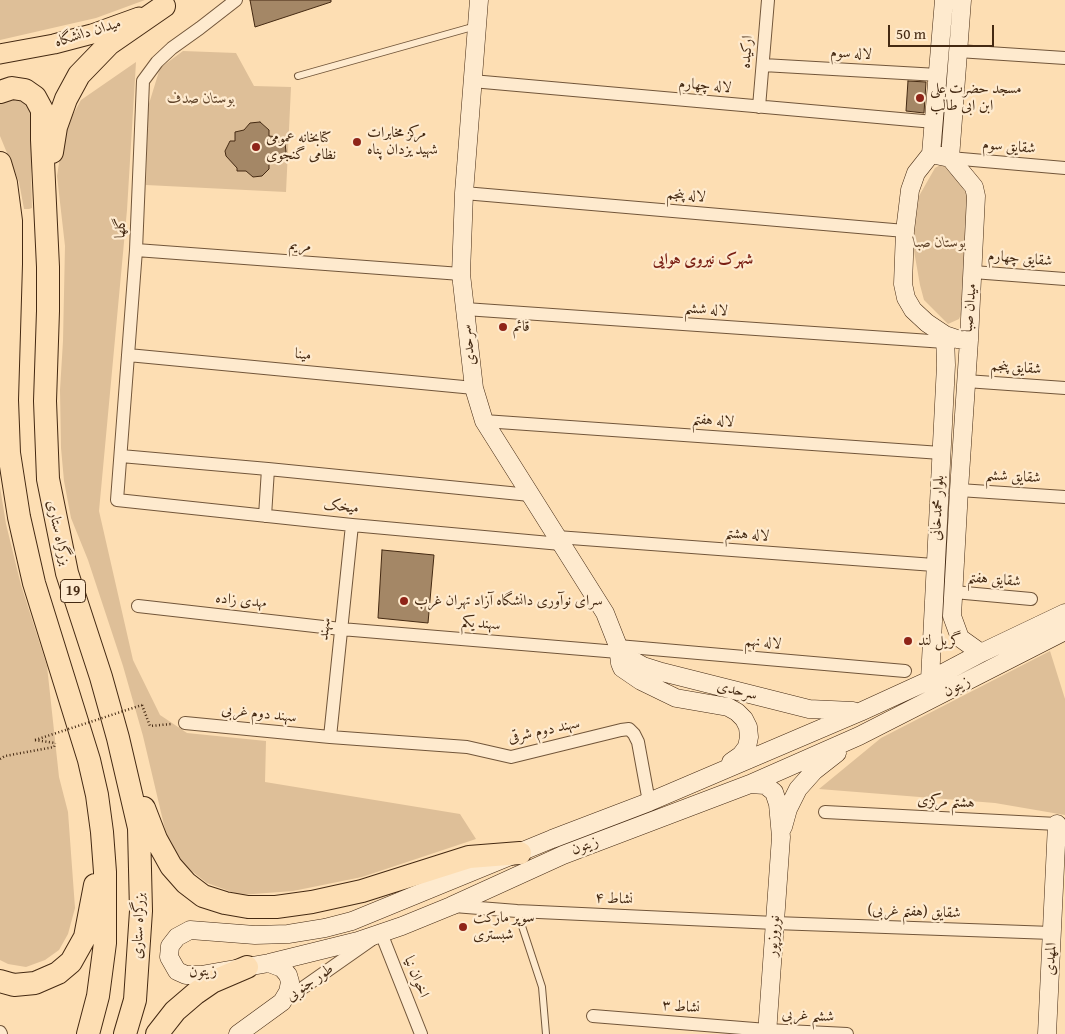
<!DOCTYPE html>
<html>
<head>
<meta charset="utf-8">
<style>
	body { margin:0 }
	#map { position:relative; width:1065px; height:1034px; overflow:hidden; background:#fddeb3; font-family:"Gentium Book Plus",serif }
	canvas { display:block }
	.scale { position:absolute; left:888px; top:25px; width:106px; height:22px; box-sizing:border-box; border:2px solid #442912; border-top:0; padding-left:6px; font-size:15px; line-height:18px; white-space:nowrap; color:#442912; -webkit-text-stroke:4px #feeace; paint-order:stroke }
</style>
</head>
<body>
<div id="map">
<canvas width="1065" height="1034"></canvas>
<div class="scale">50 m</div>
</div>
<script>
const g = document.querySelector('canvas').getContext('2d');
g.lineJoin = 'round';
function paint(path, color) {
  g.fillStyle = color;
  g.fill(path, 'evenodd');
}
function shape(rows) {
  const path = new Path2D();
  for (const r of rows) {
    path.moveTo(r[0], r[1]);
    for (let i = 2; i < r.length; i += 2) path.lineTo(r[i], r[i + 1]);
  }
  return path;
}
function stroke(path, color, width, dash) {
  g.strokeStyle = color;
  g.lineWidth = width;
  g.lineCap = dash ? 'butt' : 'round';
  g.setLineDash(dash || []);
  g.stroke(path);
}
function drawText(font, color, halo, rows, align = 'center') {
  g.font = font + ' "Gentium Book Plus",Amiri,serif';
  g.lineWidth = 4.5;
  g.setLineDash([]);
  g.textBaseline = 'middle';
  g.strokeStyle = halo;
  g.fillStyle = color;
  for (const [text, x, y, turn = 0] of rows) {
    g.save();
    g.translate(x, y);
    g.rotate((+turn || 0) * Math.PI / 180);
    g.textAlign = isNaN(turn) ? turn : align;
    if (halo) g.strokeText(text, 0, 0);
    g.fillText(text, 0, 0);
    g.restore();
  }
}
const green = shape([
	[0,0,145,0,96,18,0,40],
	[183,51,236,53,254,86,291,87,286,192,146,185,148,107,160,68],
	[260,122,269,130,269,136,278,137,285,143,286,152,279,160,269,161,269,169,262,176,253,177,246,171,237,171,236,163,226,156,225,151,230,141,235,141,235,132,244,130,250,123],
	[136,62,127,210,99,511,133,660,160,715,187,733,266,741,265,782,460,814,476,839,362,877,293,891,240,895,207,883,185,866,168,842,143,736,123,666,88,560,71,518,64,481,61,448,60,390,63,341,65,246,57,176,64,131,81,100],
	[8,96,32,104,33,142,31,173,32,208,29,209,24,209,19,182,0,136,0,102],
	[942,164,957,180,970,199,962,312,959,319,948,324,924,300,920,285,913,245,919,196,935,168],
	[0,487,6,524,21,585,47,666,59,777,68,812,75,908,68,934,59,950,45,960,26,967,8,964,0,960],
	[1050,651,1065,699,1065,815,995,803,819,789,881,738]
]);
const building = shape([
	[250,0,331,0,331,2,255,27,250,0],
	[908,81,926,82,924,113,906,111,908,81],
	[260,122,269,130,269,136,278,137,285,143,286,152,279,160,269,161,269,169,262,176,253,177,246,171,237,171,237,168,226,156,225,151,230,141,235,141,235,132,244,130,250,123,260,122],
	[382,550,434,555,428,623,378,618,382,550]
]);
const path = shape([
	[142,705,150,726,171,724],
	[35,740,55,743],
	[0,759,5,756,54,747,55,743]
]);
const lane = shape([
	[298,76,476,26],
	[517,911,542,987,546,1034]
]);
const street = shape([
	[236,0,200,28,172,48,157,62,143,81,136,250,117,500,352,525,561,544],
	[958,51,1065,58],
	[763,65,938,75],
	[472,81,934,122],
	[759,107,768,0],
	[950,158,1065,168],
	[464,193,905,231],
	[136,250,461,274],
	[973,272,1065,279],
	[465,309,945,342],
	[128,355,474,388],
	[966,381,1065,388],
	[484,421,941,453],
	[121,456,268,469,530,495],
	[959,490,1065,497],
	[265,516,268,469],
	[557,537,934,565],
	[954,592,1031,599],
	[138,606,341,629,618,652],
	[618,646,905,671],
	[185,723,330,737,467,747,511,757,621,730,629,729,634,734,638,742,649,802],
	[330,737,352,525],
	[825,812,1057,824,1065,827],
	[454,906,517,911,775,923,1052,933],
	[284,1001,381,933,421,1034],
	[593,1016,767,1030,847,1034],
	[0,1032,1,1034]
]);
const secondary = shape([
	[479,0,464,193,461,274,474,388,484,421,605,613,618,646,620,663,622,668,641,681,676,698,728,707,737,712,744,719,748,727,749,737,747,747,741,755,731,762],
	[931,154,950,158,974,187,976,196,969,340,957,339,945,335,927,323,913,310,906,298,903,284,905,231,910,190,916,173,931,154],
	[931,154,944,0],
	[950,158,962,0],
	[969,340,959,490,952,616,960,638,981,653],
	[1065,613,981,653,930,680,860,712,649,802,552,839,352,921,325,928,288,934,255,935,190,930,177,937,170,946,169,957,177,971,186,975,201,975,269,963,358,941,402,926,451,906,563,855,750,784,859,736,1065,631],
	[618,652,643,666,662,672,809,709,853,711],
	[930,680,946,365,945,335],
	[750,784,765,785,774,792,778,804,781,837,767,1034],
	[783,827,788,809,798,789,814,771,837,753],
	[238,1034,282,1002,288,992,290,982,288,975,282,968,269,963],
	[1047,1034,1057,824]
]);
const primary = shape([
	[0,54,54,44,92,34,139,17]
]);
const highway = shape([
	[0,92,12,88,25,90,35,97,42,110,42,140,48,267,48,311,45,401,48,479,67,573,101,677,118,738,139,828,141,911,135,1000,125,1034],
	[52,152,56,127,66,99,79,75,109,44,164,6],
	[0,163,6,183,11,221,11,264,7,400,9,453,19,517,34,583,89,760,97,795,102,832,105,872,105,943,98,996,88,1034],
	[144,808,156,839,171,866,186,883,203,896,225,903,248,907,276,907,312,902,362,891,469,857,520,853],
	[0,981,14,985,35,983,58,973,71,962,85,937,95,885],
	[157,1034,175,1011,196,993,212,982,247,967]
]);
const pathBridge = shape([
	[35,740,142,705]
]);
const markers = [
	[920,98,5,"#8f2418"],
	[357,142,5,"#8f2418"],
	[256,147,5,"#8f2418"],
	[503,327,5,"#8f2418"],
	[404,601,5,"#8f2418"],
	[908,641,5,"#8f2418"],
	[463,927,5,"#8f2418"]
];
const shields = [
	[73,591,25]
];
const shieldNames = [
	["19",73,591]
];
const streetNames = [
	["میدان دانشگاه",88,33,-17],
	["ارکیده",747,52,-86],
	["لاله سوم",851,54,3],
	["لاله چهارم",705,86,5],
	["شقایق سوم",1009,147,5],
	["لاله پنجم",686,196,5],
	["گلها",121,228,-88],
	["مریم",300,246,4],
	["شقایق چهارم",1020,259,5],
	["میدان صبا",970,308,-85],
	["لاله ششم",706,310,4],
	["سرحدی",469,345,-97],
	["مینا",303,355,6],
	["شقایق پنجم",1016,368,4],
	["لاله هفتم",713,421,4],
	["شقایق ششم",1013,477,3],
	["میخک",341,507,6],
	["بلوار محمدخانی",938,508,-87],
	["بزرگراه ستاری",58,533,78],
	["لاله هشتم",747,535,4],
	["شقایق هفتم",994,580,5],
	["مهدی زاده",241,601,6],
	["سهند يكم",481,624,5],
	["سهند",325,629,-84],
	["لاله نهم",763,643,5],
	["زیتون",957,687,-27],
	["سرحدی",737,691,14],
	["سهند دوم غربی",259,714,6],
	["سهند دوم شرقی",544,731,-12],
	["هشتم مرکزی",946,802,3],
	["زیتون",585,846,-21],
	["نشاط ۴",614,899,3],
	["شقایق (هفتم غربی)",914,912,2],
	["بزرگراه ستاری",139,926,-88],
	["نوروزپور",774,936,-86],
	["المهدی",1051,959,-87],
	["زیتون",203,972,-4],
	["اخوان نیا",416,977,68],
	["طور جنوبی",310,983,-35],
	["نشاط ۳",681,1007,5],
	["ششم غربی",808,1016,3]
];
const poiNames = [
	["مسجد حضرت علی",930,89],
	["ابن ابی طالب",930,106],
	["مرکز مخابرات",367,133],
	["شهید یزدان پناه",367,150],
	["کتابخانه عمومی",266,138],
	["نظامی گنجوی",266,155],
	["قائم",513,327],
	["سرای نوآوری دانشگاه آزاد تهران غرب",414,601],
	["گریل لند",918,641],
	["سوپر مارکت",473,918],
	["شبستری",473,935]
];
const parkNames = [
	["بوستان صدف",201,99],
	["بوستان صبا",940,243]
];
const neighbourhoodNames = [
	["شهرک نیروی هوایی",703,260]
];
paint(green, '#debf98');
paint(building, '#a48766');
stroke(building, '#442912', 1);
stroke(lane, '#72563a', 8);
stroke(street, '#72563a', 14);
stroke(secondary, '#442912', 19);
stroke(primary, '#442912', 21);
stroke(highway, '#442912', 24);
stroke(path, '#442912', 2.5, [1, 2.5]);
stroke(lane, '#feeace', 6);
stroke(street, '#feeace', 12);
stroke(secondary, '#feeace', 18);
stroke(primary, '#fddeb3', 19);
stroke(highway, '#fddeb3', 22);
stroke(pathBridge, '#442912', 2.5, [1, 2.5]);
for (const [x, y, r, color] of markers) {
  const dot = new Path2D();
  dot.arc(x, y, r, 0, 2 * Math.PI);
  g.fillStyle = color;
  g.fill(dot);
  stroke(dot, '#feeace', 2);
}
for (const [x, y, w] of shields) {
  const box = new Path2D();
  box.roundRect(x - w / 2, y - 11.5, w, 23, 4);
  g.fillStyle = '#feeace';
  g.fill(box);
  stroke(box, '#442912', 1);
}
drawText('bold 14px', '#442912', null, shieldNames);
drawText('15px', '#442912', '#feeace', streetNames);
drawText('15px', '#442912', '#feeace', poiNames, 'left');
drawText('italic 15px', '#63472d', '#feeace', parkNames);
drawText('bold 16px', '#7a1f14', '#feeace', neighbourhoodNames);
</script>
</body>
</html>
